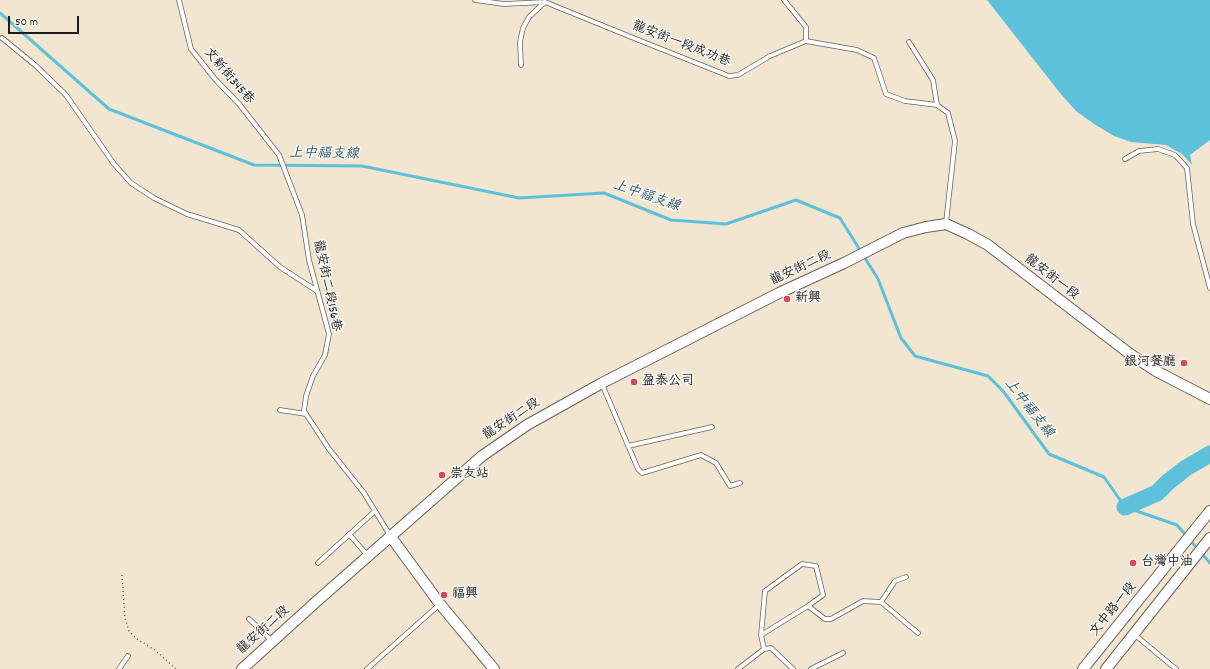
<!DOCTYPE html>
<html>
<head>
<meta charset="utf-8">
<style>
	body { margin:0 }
	#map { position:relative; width:1210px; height:669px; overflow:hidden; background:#f2e6d0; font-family:Dekko,sans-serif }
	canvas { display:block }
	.scale { position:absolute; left:8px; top:16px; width:71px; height:18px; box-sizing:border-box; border:2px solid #1c1c1c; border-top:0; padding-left:5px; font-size:12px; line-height:14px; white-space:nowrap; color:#1c1c1c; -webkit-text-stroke:3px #f6f6f2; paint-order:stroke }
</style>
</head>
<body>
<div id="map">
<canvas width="1210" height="669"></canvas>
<div class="scale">50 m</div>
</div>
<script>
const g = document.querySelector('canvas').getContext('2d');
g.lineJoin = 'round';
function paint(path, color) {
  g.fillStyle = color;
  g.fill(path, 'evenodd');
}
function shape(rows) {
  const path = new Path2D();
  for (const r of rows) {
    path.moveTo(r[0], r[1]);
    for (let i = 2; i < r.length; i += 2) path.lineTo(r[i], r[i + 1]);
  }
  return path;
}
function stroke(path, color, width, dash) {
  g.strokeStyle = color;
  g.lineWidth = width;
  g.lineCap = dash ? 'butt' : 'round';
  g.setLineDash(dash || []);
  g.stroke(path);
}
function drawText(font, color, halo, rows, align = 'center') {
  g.font = font + ' Dekko,"LXGW WenKai TC",sans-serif';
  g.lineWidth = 3;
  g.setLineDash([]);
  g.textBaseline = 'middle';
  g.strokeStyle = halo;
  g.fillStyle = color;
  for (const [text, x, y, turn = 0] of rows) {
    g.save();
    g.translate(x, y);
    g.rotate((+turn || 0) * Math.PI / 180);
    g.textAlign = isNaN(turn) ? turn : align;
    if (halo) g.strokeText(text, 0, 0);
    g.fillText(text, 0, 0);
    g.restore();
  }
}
const water = shape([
	[987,0,1210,0,1210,140,1190,155,1192,165,1182,154,1166,145,1131,142,1114,136,1094,124,1076,111,1060,93]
]);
const stream = shape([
	[0,13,109,109,254,165,362,166,519,198,604,193,671,220,726,224,796,200,840,218,878,279,901,338,915,356,988,376,1003,391,1049,454,1104,477,1125,507,1177,525,1210,563]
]);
const river = shape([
	[1125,507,1157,493,1168,482,1186,468,1210,454]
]);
const path = shape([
	[122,575,125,618,129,631,137,639,155,650,176,669]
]);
const service = shape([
	[179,0,191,49,215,79,239,104,279,155,302,215,309,260,329,334,325,355,313,376,306,396,304,411,329,449,364,493,391,537],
	[475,0,504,4,545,2,636,39,729,76,738,75,770,56,806,41,857,50,874,58,886,94,905,101,937,105,948,113,955,141,946,223],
	[784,0,806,27,806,41],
	[2,38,35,65,66,95,114,164,131,183,154,198,187,214,239,230,280,267,317,291],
	[909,42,933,80,937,105],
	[521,65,520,42,523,28,529,17,545,2],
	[1125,159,1139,151,1158,149,1175,155,1187,168,1193,224,1210,288],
	[602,384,638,469,642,473,701,455,716,463,730,486,740,483],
	[280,410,306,414],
	[628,446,712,427],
	[349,534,368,556],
	[318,563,375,511],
	[881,602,895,581,906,577],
	[808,606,825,619,831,619,863,601,881,602,918,633],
	[249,619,272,641],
	[761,635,808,606,823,595,816,566,802,564,765,591,761,635,764,649],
	[1135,635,1176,669],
	[119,669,128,656],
	[367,669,440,604],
	[738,669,764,649,771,648,793,669],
	[811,669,843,653]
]);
const tertiary = shape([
	[391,537,440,604,494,669],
	[242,669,317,601,482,456,527,425,602,383,779,293,844,263,903,233,926,227,946,224,968,234,988,245,1130,354,1156,371,1210,399],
	[1083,669,1210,511],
	[1106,669,1210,538]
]);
const markers = [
	[787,299,4,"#d1495b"],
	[1184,363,4,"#d1495b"],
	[634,382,4,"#d1495b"],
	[442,475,4,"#d1495b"],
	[1133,563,4,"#d1495b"],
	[444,595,4,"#d1495b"]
];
const streetNames = [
	["龍安街一段成功巷",681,45,21],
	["文新街345巷",228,77,49],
	["龍安街二段",801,269,-25],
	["龍安街一段",1051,278,38],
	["龍安街二段156巷",326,286,78],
	["龍安街二段",512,420,-33],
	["文中路一段",1114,610,-51],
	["龍安街二段",264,631,-42]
];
const poiNames = [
	["新興",795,299],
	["銀河餐廳",1176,363,"right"],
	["盈泰公司",642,382],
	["崇友站",450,475],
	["台灣中油",1141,563],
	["福興",452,595]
];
const waterNames = [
	["上中福支線",324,155,1],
	["上中福支線",646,197,19],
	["上中福支線",1028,409,52]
];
paint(water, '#5ec1dc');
stroke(stream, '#5ec1dc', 3);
stroke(river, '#5ec1dc', 17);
stroke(service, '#67635b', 5.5);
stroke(tertiary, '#67635b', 12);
stroke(path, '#67635b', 1.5, [1, 3]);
stroke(service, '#fff', 4);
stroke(tertiary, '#fff', 10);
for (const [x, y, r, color] of markers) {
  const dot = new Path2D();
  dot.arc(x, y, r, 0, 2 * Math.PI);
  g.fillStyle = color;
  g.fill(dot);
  stroke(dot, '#f6f6f2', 1.5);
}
drawText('13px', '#1c1c1c', '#f6f6f2', streetNames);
drawText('13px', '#1c1c1c', '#f6f6f2', poiNames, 'left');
drawText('italic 14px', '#365e69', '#f6f6f2', waterNames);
</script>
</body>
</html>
